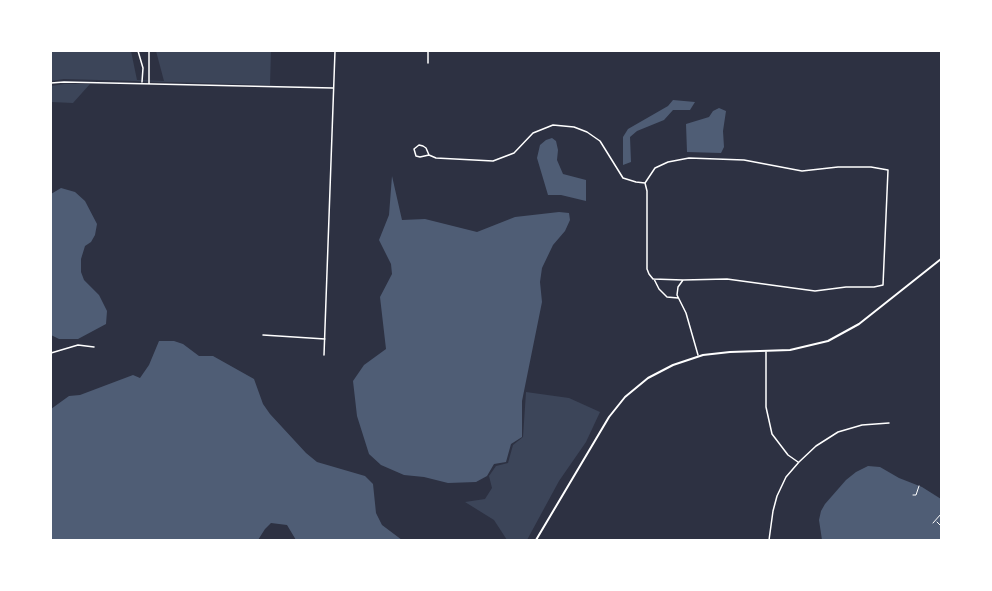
<!DOCTYPE html>
<html>
<head>
<meta charset="utf-8">
<style>
	body { margin:0 }
	#map { position:relative; width:992px; height:591px; overflow:hidden; background:#2d3142; font-family:"Alegreya Sans",sans-serif }
	canvas { display:block }
	.frame { position:absolute; inset:0; border:52px solid #fff; pointer-events:none }
</style>
</head>
<body>
<div id="map">
<canvas width="992" height="591"></canvas>
<div class="frame"></div>
</div>
<script>
const g = document.querySelector('canvas').getContext('2d');
g.lineJoin = 'round';
function paint(path, color) {
  g.fillStyle = color;
  g.fill(path, 'evenodd');
}
function shape(rows) {
  const path = new Path2D();
  for (const r of rows) {
    path.moveTo(r[0], r[1]);
    for (let i = 2; i < r.length; i += 2) path.lineTo(r[i], r[i + 1]);
  }
  return path;
}
function stroke(path, color, width, dash) {
  g.strokeStyle = color;
  g.lineWidth = width;
  g.lineCap = dash ? 'butt' : 'round';
  g.setLineDash(dash || []);
  g.stroke(path);
}
const green = shape([
	[51,51,131,51,137,80,164,81,156,51,271,51,270,85,64,79,51,81],
	[64,84,90,84,73,103,51,102,51,86],
	[526,392,569,398,600,412,586,442,559,481,527,540,507,540,494,520,465,502,485,499,492,488,489,476,496,466,508,463,513,445,523,437]
]);
const water = shape([
	[673,100,695,102,690,110,673,110,664,120,637,131,630,137,631,162,623,165,623,137,628,129,668,106],
	[719,108,726,111,723,131,724,147,721,153,687,152,686,124,709,117,713,111],
	[552,138,556,141,558,150,557,160,563,174,586,180,586,201,561,195,548,195,537,158,540,145,546,140],
	[392,176,402,220,425,219,477,232,515,217,559,212,569,213,570,220,565,231,553,245,542,268,540,282,542,302,522,401,522,437,511,444,506,462,494,464,487,476,476,482,448,483,424,477,404,475,381,465,369,454,357,416,353,381,364,365,386,349,380,297,392,274,391,264,379,240,389,215],
	[61,188,75,192,85,201,97,224,95,235,91,242,85,246,81,259,81,272,84,280,99,295,107,311,106,324,78,339,59,339,51,335,51,194],
	[159,341,174,341,183,344,199,356,213,356,254,379,263,404,270,414,306,453,317,462,365,476,373,484,376,513,382,525,402,540,296,540,287,525,271,523,265,529,258,540,51,540,51,409,69,396,80,395,133,375,140,378,149,365],
	[868,466,880,467,899,478,922,487,941,499,941,540,822,540,819,520,821,511,825,504,846,480,856,472]
]);
const path = shape([
	[913,495,916,495,919,486],
	[937,522,941,526],
	[933,523,941,514]
]);
const minor = shape([
	[138,51,143,68,142,82],
	[149,51,149,83],
	[428,63,428,51],
	[51,83,64,82,333,88],
	[429,155,420,157,416,156,414,149,419,145,423,146,426,148,429,155,436,158,493,161,514,153,533,133,553,125,574,127,587,132,600,141,623,178,636,182,645,183],
	[654,279,659,289,667,297,678,298],
	[683,280,727,279,815,291,846,287,874,287,883,285,888,170,871,167,838,167,802,171,744,160,689,158,668,162,655,168,645,183,647,191,647,269,649,274,653,279,683,280,678,287,677,295,686,313,698,355],
	[263,335,325,339],
	[766,352,766,407,772,434,788,455,798,462],
	[51,353,78,345,94,347],
	[324,355,335,51],
	[769,540,773,511,777,496,786,477,799,462,816,446,838,432,862,425,889,423]
]);
const tertiary = shape([
	[536,540,609,417,625,397,648,378,673,365,703,355,730,352,790,350,828,341,859,324,941,259]
]);
paint(green, '#3c4559');
paint(water, '#4f5d75');
stroke(path, '#fff', 1);
stroke(minor, '#fff', 1.5);
stroke(tertiary, '#fff', 2);
</script>
</body>
</html>
